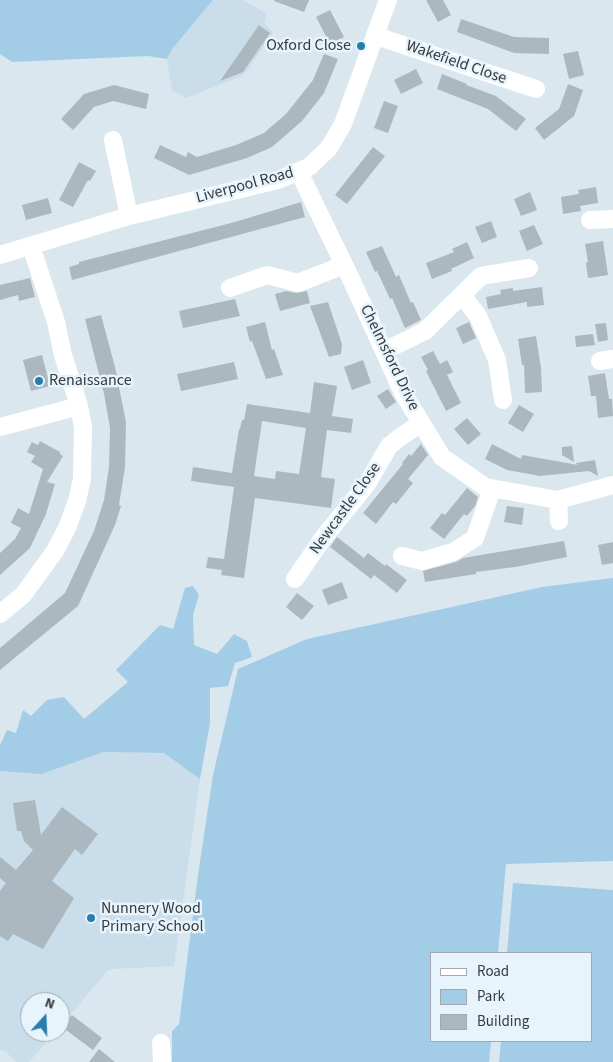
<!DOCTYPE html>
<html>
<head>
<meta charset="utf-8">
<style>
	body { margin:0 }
	#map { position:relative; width:613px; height:1062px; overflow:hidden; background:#dae7ef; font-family:"Source Sans 3",sans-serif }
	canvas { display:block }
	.legend { position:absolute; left:430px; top:952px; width:162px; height:90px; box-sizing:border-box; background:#e7f4fc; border:1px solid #a1aab0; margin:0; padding:6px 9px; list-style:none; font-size:15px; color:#373b3f }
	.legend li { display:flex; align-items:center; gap:10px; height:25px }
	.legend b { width:25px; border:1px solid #a1aab0 }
	.north { position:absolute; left:20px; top:992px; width:50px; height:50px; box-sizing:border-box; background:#e7f4fc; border:1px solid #a1aab0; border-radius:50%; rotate:20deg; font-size:14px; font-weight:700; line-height:20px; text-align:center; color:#373b3f }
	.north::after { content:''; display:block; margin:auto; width:18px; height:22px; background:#287dad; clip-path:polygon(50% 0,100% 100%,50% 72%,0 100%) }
</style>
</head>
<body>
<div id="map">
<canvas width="613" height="1062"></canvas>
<ul class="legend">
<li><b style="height:6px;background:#fff"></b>Road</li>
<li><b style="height:14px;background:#a3cce7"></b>Park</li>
<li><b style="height:14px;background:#acb8c0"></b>Building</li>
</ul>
<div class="north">N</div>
</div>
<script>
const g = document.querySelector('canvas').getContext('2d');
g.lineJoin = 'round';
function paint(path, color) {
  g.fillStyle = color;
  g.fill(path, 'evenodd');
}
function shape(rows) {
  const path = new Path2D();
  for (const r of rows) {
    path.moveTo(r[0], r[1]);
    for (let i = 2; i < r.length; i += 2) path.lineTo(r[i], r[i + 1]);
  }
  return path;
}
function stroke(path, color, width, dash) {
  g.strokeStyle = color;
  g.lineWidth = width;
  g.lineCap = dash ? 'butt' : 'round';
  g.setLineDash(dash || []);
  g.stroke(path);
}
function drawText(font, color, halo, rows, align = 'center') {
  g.font = font + ' "Source Sans 3",sans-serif';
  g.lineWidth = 5;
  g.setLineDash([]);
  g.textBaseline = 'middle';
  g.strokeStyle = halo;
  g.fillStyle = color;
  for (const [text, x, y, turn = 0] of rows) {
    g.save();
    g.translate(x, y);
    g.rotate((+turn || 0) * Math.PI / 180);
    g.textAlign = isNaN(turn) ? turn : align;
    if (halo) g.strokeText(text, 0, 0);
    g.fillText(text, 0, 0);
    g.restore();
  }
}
const built = shape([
	[213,0,243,0,267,14,264,22,273,33,246,72,239,77,186,98,172,90,167,59,173,48],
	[0,745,93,755,104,752,164,753,200,779,174,966,112,969,107,971,60,1027,60,1002,30,1002,30,1032,55,1032,29,1062,17,1062,5,1051,0,1050]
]);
const green = shape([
	[0,0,213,0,173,48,167,59,148,56,12,62,0,54],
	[613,578,613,861,506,864,498,953,432,953,432,1041,491,1041,489,1062,172,1062,172,1031,179,1024,198,875,213,775,238,669,307,639,542,587],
	[193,586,199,595,193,615,194,645,217,654,234,634,247,641,252,657,235,663,228,686,210,688,210,723,200,779,164,753,104,752,41,774,0,771,0,745,7,730,16,733,23,710,31,716,47,700,64,697,84,719,128,682,116,670,160,625,173,629,185,588],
	[513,883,613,890,613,1062,499,1062,501,1041,592,1041,592,953,507,953]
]);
const building = shape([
	[274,0,309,0,304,12,274,1],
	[426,0,443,0,451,15,438,22],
	[330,10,344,37,330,44,316,17],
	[461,19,514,37,549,38,549,54,514,53,457,32],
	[259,25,270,33,243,72,220,81],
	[578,51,584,75,569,79,563,54],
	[324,54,338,59,324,93,302,121,272,147,247,158,189,175,154,158,160,145,186,157,188,152,197,157,236,145,264,133,286,114,313,80],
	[416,69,423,83,401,94,394,80],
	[442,74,467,84,466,85,496,96,526,119,516,131,488,109,437,89],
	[568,84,583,90,574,116,544,140,535,128,559,109],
	[114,85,149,94,146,109,113,101,94,107,73,130,61,119,84,94],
	[384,101,398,106,388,133,374,128],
	[373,147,385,156,347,204,335,195],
	[79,162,96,171,90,181,88,180,73,207,59,200],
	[596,187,598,203,580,206,581,211,563,214,561,197,579,194,578,190],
	[530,192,537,210,521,216,514,199],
	[48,198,52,213,26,220,22,205],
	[301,202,305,217,72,280,69,267,79,264,79,262,235,222],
	[491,221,497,237,482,243,475,227],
	[534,225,543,244,527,251,519,231],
	[603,241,608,275,588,278,586,263,588,262,585,244],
	[467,242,474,258,451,269,452,271,432,279,426,263,454,252,452,249],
	[382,246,396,277,399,275,411,303,413,302,421,320,405,328,392,298,390,299,377,271,375,272,366,252],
	[30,278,35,297,19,301,18,295,0,300,0,285],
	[542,287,544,305,527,307,527,302,488,309,486,297,501,294,500,290,513,288,513,291],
	[286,291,296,293,307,291,310,303,280,311,275,294],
	[235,299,240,316,183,328,179,311],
	[328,302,342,344,341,354,329,357,310,306],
	[101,315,115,367,126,422,125,467,119,505,121,506,115,525,78,606,0,670,0,648,65,593,94,531,104,500,109,467,110,428,104,394,85,319],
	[265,322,272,350,274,349,283,375,266,379,252,341,250,342,246,327],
	[469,322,476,338,463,344,456,328],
	[606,323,608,340,598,342,595,324],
	[593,334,595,345,576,347,575,336],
	[536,336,541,368,542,392,525,393,524,365,522,365,518,339],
	[433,351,440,364,447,360,453,372,447,375,461,403,446,411,426,371,428,370,421,357],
	[42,355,50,386,31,391,23,360],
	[363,360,371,383,352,390,344,367],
	[234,362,238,379,181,391,177,374],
	[605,373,609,399,612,399,613,416,598,418,596,396,591,396,588,376],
	[314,382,337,386,332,416,353,419,351,433,327,430,321,477,335,479,331,508,255,498,244,578,221,575,222,570,206,568,208,557,224,559,234,487,191,481,193,467,232,473,239,429,240,429,242,420,244,420,247,404,310,413],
	[262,421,306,428,299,474,276,471,275,479,254,476],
	[388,389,396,402,386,409,377,396],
	[519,405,534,414,523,432,508,423],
	[467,418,481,434,468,445,454,429],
	[40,441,60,452,60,454,63,456,47,482,55,484,46,514,30,548,0,575,0,553,15,539,21,528,11,523,18,508,29,514,43,469,31,462,35,456,27,452,32,442,38,445],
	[421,444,428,455,408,479,413,483,396,504,393,502,376,524,363,513,403,464,402,463,409,454,411,456],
	[492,444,521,459,522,455,578,465,576,463,595,460,598,476,589,471,540,476,507,470,485,459],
	[572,446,574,462,562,455,562,447],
	[467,488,478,497,475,506,467,516,464,514,444,539,430,528,442,513,445,515],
	[507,506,524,508,522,525,504,522],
	[337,537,364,558,368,553,385,566,386,564,407,580,397,593,374,575,371,579,330,547],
	[564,541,567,557,515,567,476,572,476,574,425,582,423,571,456,562,463,558],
	[613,542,613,563,602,565,598,545],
	[342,582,348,598,328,605,322,590],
	[297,593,314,606,302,620,286,607],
	[35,800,41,835,62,807,98,834,82,855,75,849,52,881,74,898,43,949,13,934,8,941,0,936,0,891,6,883,0,878,0,857,16,870,33,850,24,841,21,831,17,831,13,803],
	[72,1015,102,1038,93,1050,62,1027],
	[99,1049,115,1062,89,1062]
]);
const minor = shape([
	[376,36,536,89],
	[113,140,129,216],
	[299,172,351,279,403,393,442,457,485,487,558,500,613,485],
	[590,220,613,219],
	[0,255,129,216,278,180,309,167,329,148,343,124,388,0],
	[230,288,267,275,298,283,344,265],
	[462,295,478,316,497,360,503,400],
	[384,351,425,331,481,276,529,268],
	[600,361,613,359],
	[0,427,79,406],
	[558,500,559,521],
	[402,556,422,561,453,552,475,538,492,489],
	[295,579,323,538,367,484,389,446,399,438,421,423],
	[0,614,23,595,55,551,67,528,77,501,82,479,83,427,79,406,63,355,56,322,31,246],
	[161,1043,162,1062]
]);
const markers = [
	[361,46,5,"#287dad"],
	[39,381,5,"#287dad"],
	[91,918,5,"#287dad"]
];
const poiNames = [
	["Oxford Close",351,46,"right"],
	["Renaissance",49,381],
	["Nunnery Wood",101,909],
	["Primary School",101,927]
];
const streetNames = [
	["Wakefield Close",456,63,19],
	["Liverpool Road",245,186,-15],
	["Chelmsford Drive",389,358,64],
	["Newcastle Close",346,509,-54]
];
paint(built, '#c9ddea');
paint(green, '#a3cce7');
paint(building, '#acb8c0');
stroke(minor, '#fff', 18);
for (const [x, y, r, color] of markers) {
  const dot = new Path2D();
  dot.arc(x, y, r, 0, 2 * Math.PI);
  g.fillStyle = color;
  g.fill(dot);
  stroke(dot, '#e7f4fc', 2);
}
drawText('16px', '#373b3f', '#e7f4fc', poiNames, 'left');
drawText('16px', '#373b3f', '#e7f4fc', streetNames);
</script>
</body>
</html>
